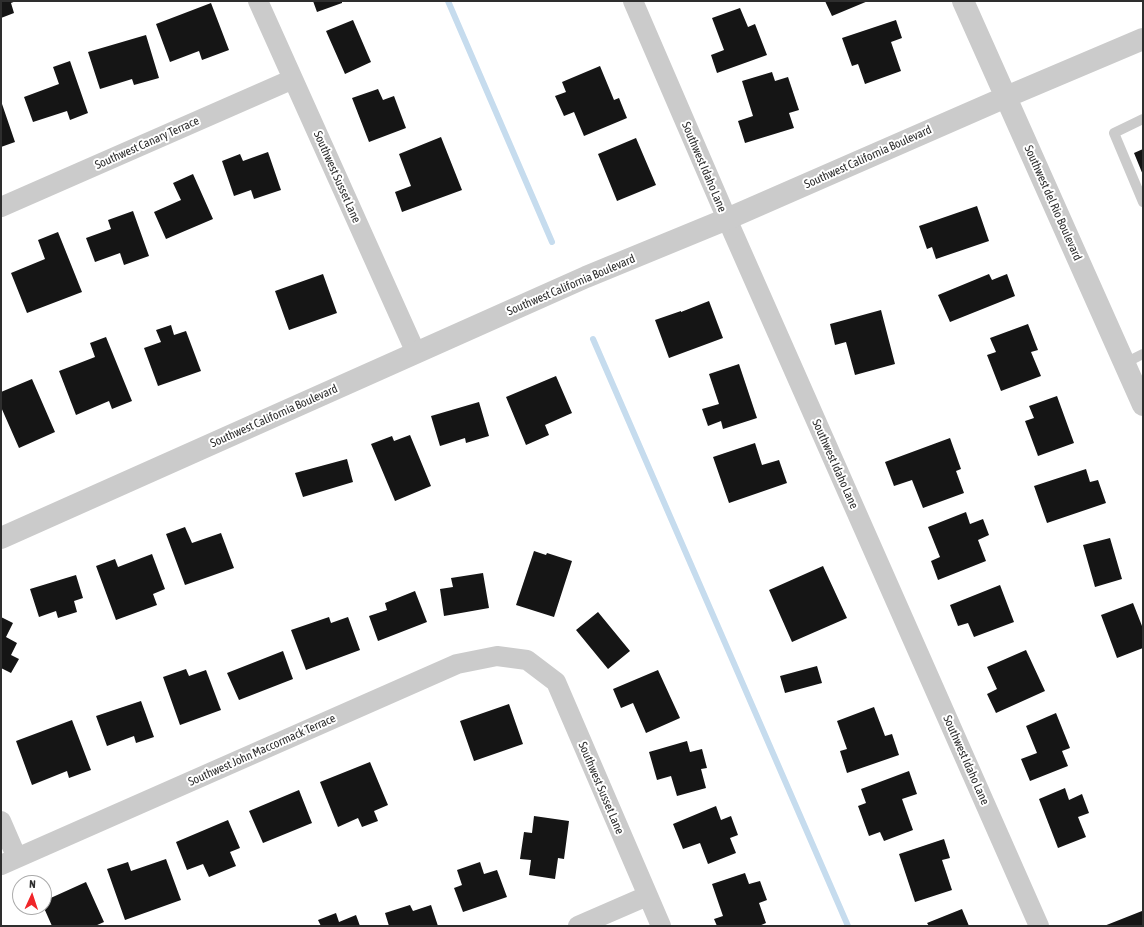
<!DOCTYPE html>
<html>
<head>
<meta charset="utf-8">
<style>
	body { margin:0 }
	#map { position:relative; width:1144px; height:927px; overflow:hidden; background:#fff; font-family:"Asap Condensed",sans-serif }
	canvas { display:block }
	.frame { position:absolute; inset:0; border:2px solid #2e2e2e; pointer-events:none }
	.north { position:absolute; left:12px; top:875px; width:40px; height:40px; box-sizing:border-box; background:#fff; border:1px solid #ababab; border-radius:50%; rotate:3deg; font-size:11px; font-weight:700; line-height:16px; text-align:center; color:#2e2e2e }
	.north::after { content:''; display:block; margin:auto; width:14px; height:18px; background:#f02529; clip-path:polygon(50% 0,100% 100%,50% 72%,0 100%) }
</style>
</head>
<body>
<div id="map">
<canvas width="1144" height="927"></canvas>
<div class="frame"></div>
<div class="north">N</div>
</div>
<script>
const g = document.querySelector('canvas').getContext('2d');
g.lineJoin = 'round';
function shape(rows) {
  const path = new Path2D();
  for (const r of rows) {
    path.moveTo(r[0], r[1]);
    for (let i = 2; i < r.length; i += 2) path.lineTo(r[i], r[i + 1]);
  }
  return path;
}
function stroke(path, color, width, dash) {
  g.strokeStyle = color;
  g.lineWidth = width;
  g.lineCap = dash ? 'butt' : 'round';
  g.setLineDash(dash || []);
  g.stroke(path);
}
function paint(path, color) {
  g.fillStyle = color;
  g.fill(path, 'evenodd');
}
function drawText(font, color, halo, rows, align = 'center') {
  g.font = font + ' "Asap Condensed",sans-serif';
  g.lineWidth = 4;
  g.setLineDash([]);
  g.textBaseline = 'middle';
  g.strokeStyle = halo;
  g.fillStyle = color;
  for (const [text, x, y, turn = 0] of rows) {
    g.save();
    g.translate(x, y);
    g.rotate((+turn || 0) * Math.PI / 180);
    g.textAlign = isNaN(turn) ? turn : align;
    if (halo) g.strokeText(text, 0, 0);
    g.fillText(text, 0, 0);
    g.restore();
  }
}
const stream = shape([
	[448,1,552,242],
	[593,339,848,926]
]);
const building = shape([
	[1,1,16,1,11,3,14,13,1,18],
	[313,1,342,1,342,3,317,12],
	[825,1,868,1,832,16],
	[211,3,229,50,202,60,199,51,170,62,156,24],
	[740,8,748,27,755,24,767,55,717,73,711,55,724,50,712,18],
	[353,20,371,62,345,74,326,31],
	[896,20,902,38,891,42,901,71,865,84,858,64,852,66,842,38],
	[146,35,159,78,134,85,132,79,100,89,88,52],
	[70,61,88,113,70,120,67,111,33,122,24,97,59,84,53,67],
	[600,66,614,100,619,98,627,118,584,136,574,112,564,116,555,96,566,92,562,82],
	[772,72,775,81,788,77,799,110,789,113,794,128,745,143,738,121,753,116,742,81],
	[378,89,383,100,394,96,406,128,369,142,352,98],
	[1,101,15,142,1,147],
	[441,137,462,190,402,212,395,192,411,186,399,154],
	[636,138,656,185,617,201,598,154],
	[1143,149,1143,175,1134,153],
	[268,152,281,190,254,199,251,190,234,196,222,161,240,154,243,161],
	[193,174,213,219,166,239,154,212,181,200,173,183],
	[977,206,989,241,936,259,932,247,927,249,919,226],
	[133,211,149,256,124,265,120,253,95,262,86,238,111,229,108,220],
	[58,232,82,292,27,313,11,273,45,259,38,240],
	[323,274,337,313,289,330,275,291],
	[989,274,992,280,1007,274,1015,296,950,322,938,295],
	[709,301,723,338,669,358,655,320,681,311,681,312],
	[881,310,895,364,855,375,846,342,835,345,830,324],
	[1028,324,1038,350,1031,352,1041,376,1001,391,987,355,996,352,990,338],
	[171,325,174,335,186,331,201,371,158,386,144,348,161,342,156,330],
	[106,337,132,401,112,409,109,401,76,415,59,371,95,357,90,343],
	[739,364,757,418,723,429,721,421,708,426,702,409,719,404,709,374],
	[556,376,572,413,545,425,549,435,526,445,506,397],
	[32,379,55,432,19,448,1,407,1,392],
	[1057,396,1074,443,1038,456,1025,421,1034,418,1029,406],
	[479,402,489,436,466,443,465,438,440,446,431,416],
	[410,435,431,486,395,501,371,444,392,436,394,441],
	[950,438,961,469,956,471,964,493,923,508,912,480,894,486,885,462],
	[755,443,762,465,779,460,787,483,729,503,713,457],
	[347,459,353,482,303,497,295,473],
	[1086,469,1090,482,1098,480,1106,503,1047,523,1034,486],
	[966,512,970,524,983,519,989,535,978,540,986,561,938,580,931,561,940,557,928,527],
	[185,527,192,543,221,533,234,568,185,585,166,534],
	[1110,538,1122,579,1095,587,1083,545],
	[534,551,546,555,547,553,572,561,554,617,516,605],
	[152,554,165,589,153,594,157,605,116,620,96,566,115,559,118,567],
	[823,566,847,618,792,642,769,590],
	[483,573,489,608,444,616,440,589,453,587,451,578],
	[76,575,83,598,74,601,77,612,58,618,56,611,39,617,30,589],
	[1000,585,1014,622,974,637,968,623,958,626,950,605],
	[415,591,427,622,378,641,369,616,387,610,385,603],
	[1133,603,1142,626,1143,626,1143,648,1117,658,1101,615],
	[598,612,630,651,608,669,576,630],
	[1,617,13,623,6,637,17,643,11,655,19,659,11,673,1,668],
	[329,617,331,623,348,617,360,650,306,670,291,630],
	[1026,650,1045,691,996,713,987,694,997,689,987,667],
	[283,651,293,679,239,700,227,673],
	[817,666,822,683,785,693,780,676],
	[186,669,189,676,206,670,221,710,180,725,163,677],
	[658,670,680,718,646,733,633,703,621,708,613,689],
	[141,701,154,737,136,743,134,736,107,746,96,716],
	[509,704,523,744,474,761,460,721],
	[874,707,885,736,892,734,899,755,847,773,840,751,847,749,837,721],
	[1056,713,1070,748,1062,751,1068,766,1030,781,1021,759,1037,753,1026,726],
	[72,720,91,770,69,778,67,771,32,785,16,741],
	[687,741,690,752,702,749,707,768,701,769,706,788,677,796,671,776,657,780,649,752],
	[370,762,388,805,374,811,378,821,362,827,358,818,338,827,320,782],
	[909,771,917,794,902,799,913,830,884,841,880,832,869,836,858,806,866,803,861,789],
	[1065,788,1069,800,1082,794,1089,813,1078,817,1086,837,1058,848,1039,799],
	[299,790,312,823,263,843,249,811],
	[716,806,721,820,731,816,738,835,730,838,736,853,708,864,700,843,683,849,673,824],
	[534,816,569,821,564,859,558,858,555,879,529,875,531,860,520,859,524,832,532,833],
	[228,820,240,848,230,852,236,866,209,877,203,864,187,870,176,842],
	[944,839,950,858,942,860,952,890,915,902,899,854],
	[166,859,181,900,125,920,107,869,128,862,131,871],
	[480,862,484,874,497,870,507,897,463,912,454,888,462,885,457,870],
	[745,873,749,884,760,881,767,900,759,903,766,923,759,926,717,926,714,919,723,916,712,884],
	[86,882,104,922,95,926,52,926,44,908,44,901],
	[410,905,413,911,431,905,438,926,389,926,385,913],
	[962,909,969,926,929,926,927,923],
	[1142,911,1143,926,1104,926],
	[336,913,339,922,356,915,360,926,321,926,318,920]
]);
const service = shape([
	[1143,119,1114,133,1143,202],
	[1125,363,1143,354]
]);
const minor = shape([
	[258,1,416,353],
	[633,1,727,219,1039,926],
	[1,207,293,79],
	[1,821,17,858],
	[1,865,457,664,497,656,527,660,556,682,661,926],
	[578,926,647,896]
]);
const tertiary = shape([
	[963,1,1143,405],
	[1,538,586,277,727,219,1006,97,1143,39]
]);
const streetNames = [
	["Southwest Canary Terrace",147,143,-24],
	["Southwest California Boulevard",868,157,-24],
	["Southwest Idaho Lane",704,167,67],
	["Southwest Susset Lane",337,177,66],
	["Southwest del Rio Boulevard",1053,203,66],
	["Southwest California Boulevard",571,285,-23],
	["Southwest California Boulevard",274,416,-24],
	["Southwest Idaho Lane",835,464,66],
	["Southwest John Maccormack Terrace",262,750,-24],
	["Southwest Idaho Lane",966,760,66],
	["Southwest Susset Lane",601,788,67]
];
stroke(stream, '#c6dcee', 6);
paint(building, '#151515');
stroke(service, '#cbcbcb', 10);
stroke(minor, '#cbcbcb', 20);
stroke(tertiary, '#cbcbcb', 22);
drawText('12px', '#2e2e2e', '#fff', streetNames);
</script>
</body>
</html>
